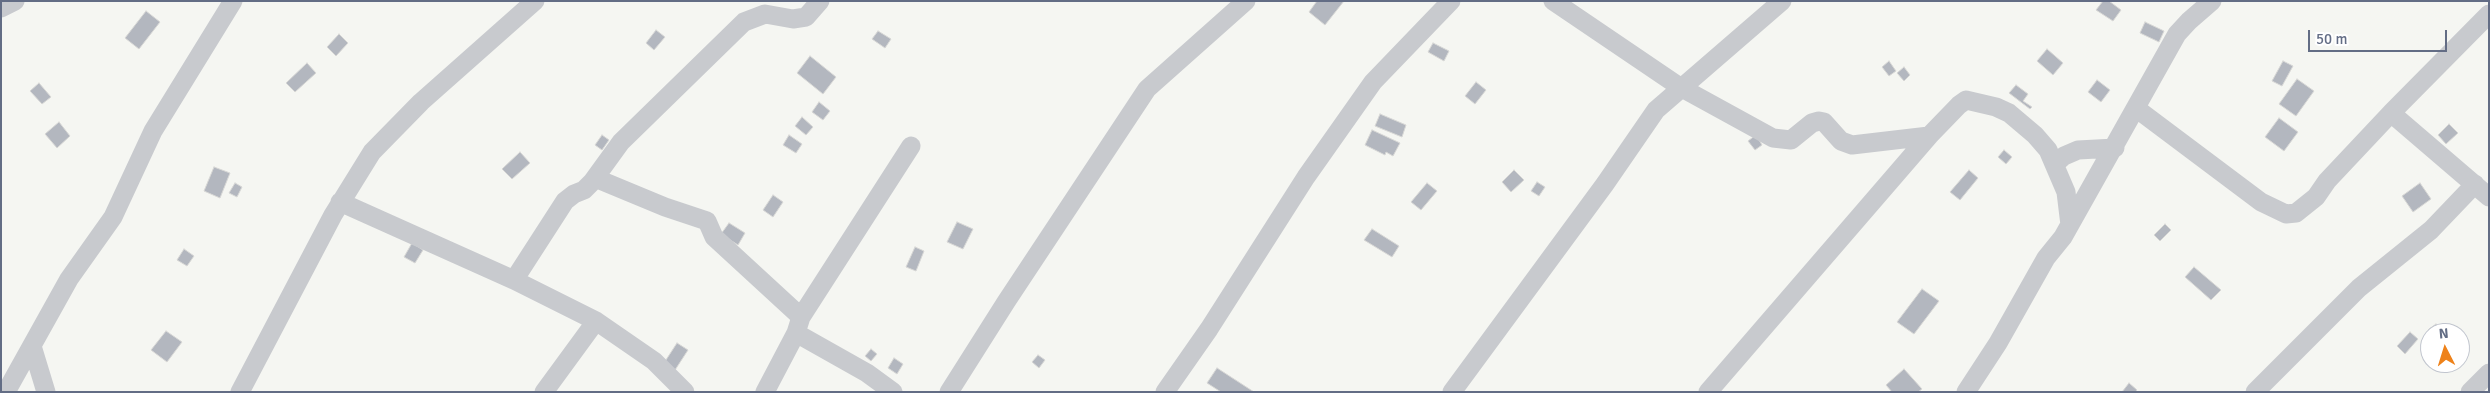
<!DOCTYPE html>
<html>
<head>
<meta charset="utf-8">
<style>
	body { margin:0 }
	#map { position:relative; width:2490px; height:393px; overflow:hidden; background:#f5f6f2; font-family:Signika,sans-serif }
	canvas { display:block }
	.frame { position:absolute; inset:0; border:2px solid #636d85; pointer-events:none }
	.north { position:absolute; left:2420px; top:323px; width:50px; height:50px; box-sizing:border-box; background:#fff; border:1px solid #c1c5ce; border-radius:50%; rotate:355deg; font-size:14px; font-weight:700; line-height:20px; text-align:center; color:#636d85 }
	.north::after { content:''; display:block; margin:auto; width:18px; height:22px; background:#ee821a; clip-path:polygon(50% 0,100% 100%,50% 72%,0 100%) }
	.scale { position:absolute; left:2308px; top:30px; width:139px; height:22px; box-sizing:border-box; border:2px solid #636d85; border-top:0; padding-left:6px; font-size:15px; line-height:18px; white-space:nowrap; color:#636d85; -webkit-text-stroke:4px #fff; paint-order:stroke }
</style>
</head>
<body>
<div id="map">
<canvas width="2490" height="393"></canvas>
<div class="frame"></div>
<div class="north">N</div>
<div class="scale">50 m</div>
</div>
<script>
const g = document.querySelector('canvas').getContext('2d');
g.lineJoin = 'round';
function paint(path, color) {
  g.fillStyle = color;
  g.fill(path, 'evenodd');
}
function shape(rows) {
  const path = new Path2D();
  for (const r of rows) {
    path.moveTo(r[0], r[1]);
    for (let i = 2; i < r.length; i += 2) path.lineTo(r[i], r[i + 1]);
  }
  return path;
}
function stroke(path, color, width, dash) {
  g.strokeStyle = color;
  g.lineWidth = width;
  g.lineCap = dash ? 'butt' : 'round';
  g.setLineDash(dash || []);
  g.stroke(path);
}
const building = shape([
	[1317,1,1344,1,1325,25,1309,12,1317,1],
	[2103,1,2109,1,2121,10,2113,21,2096,10,2103,1],
	[146,11,160,22,139,49,125,38,146,11],
	[2145,22,2164,31,2159,42,2140,33,2145,22],
	[656,30,665,37,654,50,646,43,656,30],
	[878,31,891,39,885,48,872,39,878,31],
	[339,34,348,43,336,56,327,47,339,34],
	[1433,43,1449,51,1444,61,1428,52,1433,43],
	[2047,49,2063,63,2053,75,2037,61,2047,49],
	[810,56,836,77,823,94,797,73,810,56],
	[1889,61,1896,71,1889,76,1882,67,1889,61],
	[2283,61,2293,66,2282,86,2272,81,2283,61],
	[307,63,316,73,295,92,286,83,307,63],
	[1904,67,1910,75,1904,81,1897,73,1904,67],
	[2297,79,2314,91,2296,116,2279,104,2297,79],
	[2097,80,2110,90,2101,102,2088,92,2097,80],
	[1476,82,1486,90,1475,104,1465,96,1476,82],
	[39,83,51,97,42,104,30,91,39,83],
	[2016,85,2028,94,2023,101,2032,107,2030,109,2009,93,2016,85],
	[819,102,830,111,823,120,812,112,819,102],
	[1380,114,1406,125,1402,137,1375,126,1380,114],
	[802,117,813,127,806,135,795,126,802,117],
	[2279,118,2298,132,2284,151,2265,137,2279,118],
	[59,122,70,136,57,148,45,134,59,122],
	[2449,124,2458,133,2446,144,2438,135,2449,124],
	[1372,130,1400,143,1393,156,1386,152,1385,155,1365,145,1372,130],
	[602,135,609,140,602,150,595,145,602,135],
	[789,135,802,144,796,153,783,145,789,135],
	[1756,135,1762,145,1755,150,1748,141,1756,135],
	[2004,150,2012,157,2006,164,1998,157,2004,150],
	[520,152,530,163,512,179,502,169,520,152],
	[214,167,230,173,220,198,204,191,214,167],
	[1514,170,1524,180,1511,192,1502,182,1514,170],
	[1969,170,1978,178,1960,200,1950,192,1969,170],
	[1537,182,1545,187,1539,196,1531,191,1537,182],
	[235,183,242,187,237,197,229,193,235,183],
	[1427,183,1437,191,1421,210,1411,202,1427,183],
	[2420,183,2431,199,2413,212,2402,196,2420,183],
	[773,195,783,202,773,217,763,210,773,195],
	[957,222,973,229,963,249,947,242,957,222],
	[729,223,745,233,738,245,721,234,729,223],
	[2165,224,2171,230,2160,241,2154,235,2165,224],
	[1372,229,1399,246,1392,257,1364,240,1372,229],
	[412,243,423,250,415,263,404,257,412,243],
	[915,247,924,251,916,271,906,267,915,247],
	[184,249,194,256,187,266,177,260,184,249],
	[2194,267,2221,290,2211,300,2185,277,2194,267],
	[1922,289,1939,301,1914,334,1897,322,1922,289],
	[2436,324,2441,331,2431,333,2428,330,2436,324],
	[166,331,182,342,167,362,151,350,166,331],
	[2410,332,2418,339,2405,354,2397,346,2410,332],
	[677,343,688,350,675,370,664,363,677,343],
	[871,349,877,354,871,361,865,356,871,349],
	[1038,355,1045,360,1039,368,1032,362,1038,355],
	[894,358,903,364,897,374,888,368,894,358],
	[1217,368,1254,392,1221,392,1207,383,1217,368],
	[1904,369,1922,389,1918,392,1892,392,1886,385,1904,369],
	[2129,383,2137,390,2135,392,2122,392,2129,383]
]);
const minor = shape([
	[1553,1,1680,87,1773,138,1791,140,1812,123,1819,121,1824,122,1841,141,1852,145,1929,136],
	[1,8,15,1],
	[2137,109,2261,202,2286,214,2296,213,2316,197,2327,181,2391,113,2489,14],
	[2391,113,2489,197],
	[2055,164,2064,156,2078,150,2115,148],
	[595,178,665,207,707,221,714,237,801,317],
	[340,202,514,280,596,321,654,361,685,392],
	[514,280,565,201,574,194,584,190,592,182,621,142,744,22,765,14,793,19,806,17,820,1],
	[796,333,867,373,893,392],
	[32,346,46,392],
	[6,392,69,279,113,217,153,131,233,1],
	[240,392,333,215,372,152,421,102,535,1],
	[544,392,596,321],
	[765,392,796,333,801,317,911,146],
	[949,392,1006,302,1147,89,1246,1],
	[1165,392,1209,329,1306,177,1373,82,1451,1],
	[1452,392,1605,184,1656,110,1782,1],
	[1708,392,1929,136,1959,105,1966,100,1996,107,2009,113,2035,135,2048,150,2066,192,2070,225],
	[1966,392,1998,343,2046,258,2063,237,2177,34,2189,21,2212,1],
	[2255,392,2359,288,2431,230,2475,184],
	[2470,392,2489,373]
]);
paint(building, '#b3b7bf');
stroke(building, '#d7d7d5', 1);
stroke(minor, '#c8cace', 19);
</script>
</body>
</html>
